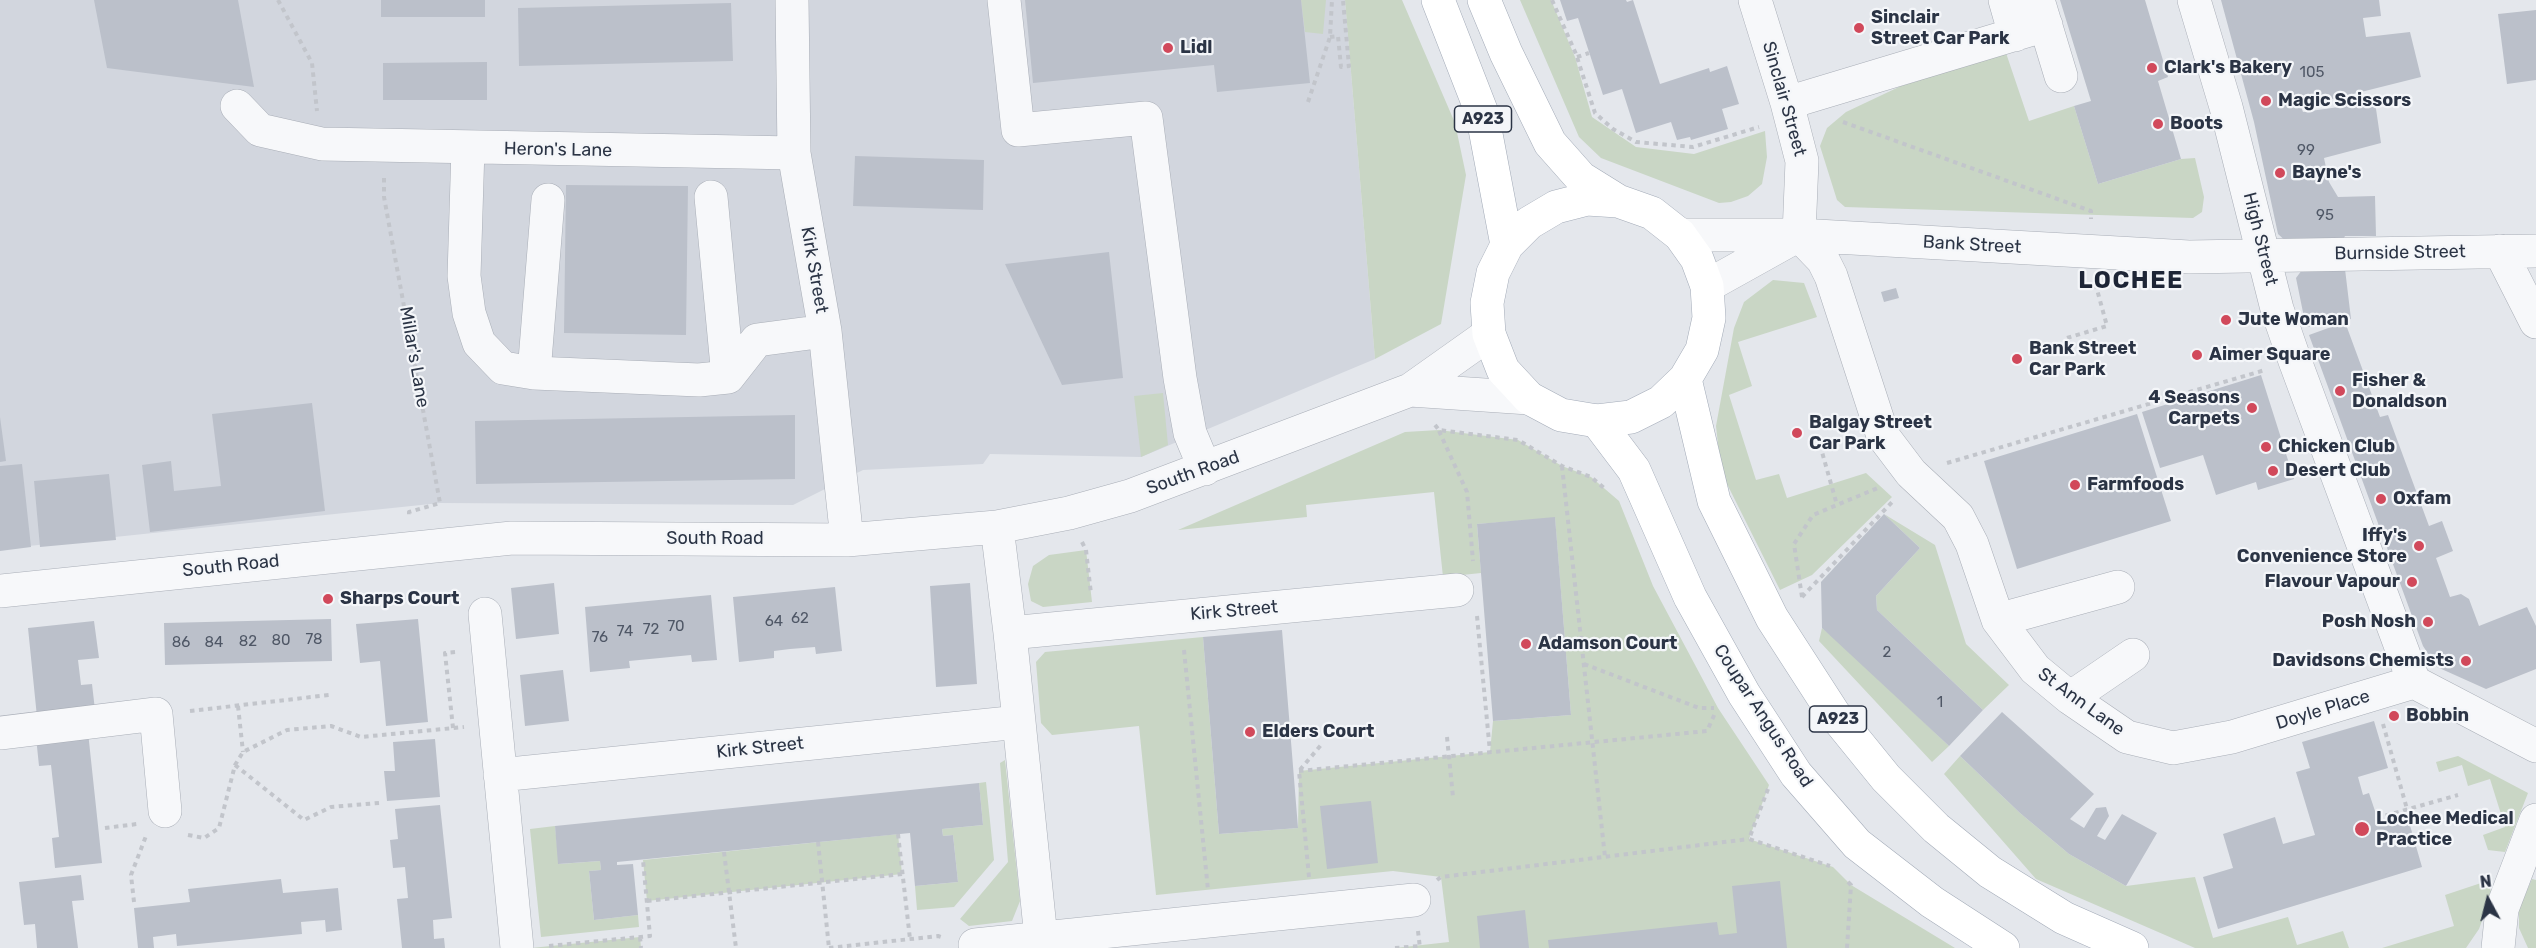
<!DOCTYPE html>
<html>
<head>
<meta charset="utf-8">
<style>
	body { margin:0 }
	#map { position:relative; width:2536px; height:948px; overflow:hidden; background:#e4e7ec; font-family:Rubik,sans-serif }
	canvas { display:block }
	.north { position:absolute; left:2458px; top:870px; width:60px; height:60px; -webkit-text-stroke:4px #f4f6f9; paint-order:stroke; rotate:353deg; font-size:16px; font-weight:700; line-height:24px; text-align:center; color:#2b3445 }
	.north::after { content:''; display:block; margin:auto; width:21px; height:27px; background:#2b3445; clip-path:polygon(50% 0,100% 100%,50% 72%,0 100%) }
</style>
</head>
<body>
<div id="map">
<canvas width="2536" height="948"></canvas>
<div class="north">N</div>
</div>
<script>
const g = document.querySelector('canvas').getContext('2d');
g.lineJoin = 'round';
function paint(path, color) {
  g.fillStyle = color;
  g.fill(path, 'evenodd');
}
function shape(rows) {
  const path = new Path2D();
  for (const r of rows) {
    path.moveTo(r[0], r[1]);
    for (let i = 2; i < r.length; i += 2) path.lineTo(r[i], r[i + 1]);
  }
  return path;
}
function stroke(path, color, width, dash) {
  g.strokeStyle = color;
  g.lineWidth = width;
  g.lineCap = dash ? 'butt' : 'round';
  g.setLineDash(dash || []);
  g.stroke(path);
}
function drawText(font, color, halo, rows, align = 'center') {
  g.font = font + ' Rubik,sans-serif';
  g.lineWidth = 4.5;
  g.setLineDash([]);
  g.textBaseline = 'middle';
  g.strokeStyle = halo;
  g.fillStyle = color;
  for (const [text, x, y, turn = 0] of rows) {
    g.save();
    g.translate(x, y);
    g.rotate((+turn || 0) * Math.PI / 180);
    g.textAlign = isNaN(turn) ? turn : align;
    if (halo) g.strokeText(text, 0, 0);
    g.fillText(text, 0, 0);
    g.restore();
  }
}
const built = shape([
	[0,0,1345,0,1375,359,1141,457,990,454,983,464,863,470,793,505,440,503,0,549]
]);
const green = shape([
	[1301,0,1326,0,1323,34,1305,32],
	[1345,0,1402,0,1455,123,1466,175,1441,324,1375,359],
	[1520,0,1551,0,1575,57,1592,117,1636,147,1694,154,1765,131,1767,157,1762,184,1748,196,1731,202,1719,203,1601,158,1579,137],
	[2006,53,2029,121,2074,106,2098,184,2181,159,2195,158,2204,197,2202,212,2193,218,1845,207,1837,200,1820,146,1827,128,1846,112,1901,86],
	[1773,280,1804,283,1817,317,1738,342,1752,386,1729,395,1756,480,1779,474,1787,498,1866,473,1892,497,1812,575,1780,590,1721,472,1716,426,1734,328,1744,302],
	[1163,393,1168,445,1141,457,1134,396],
	[1439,430,1518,440,1562,466,1591,477,1619,501,1653,586,1718,708,1769,785,1749,839,1833,867,1851,885,1955,948,1395,948,1449,942,1441,877,1393,871,1156,895,1139,726,1052,735,1041,723,1036,662,1045,652,1203,637,1219,834,1298,828,1299,771,1490,752,1493,721,1571,715,1555,518,1477,524,1481,573,1443,577,1434,492,1306,505,1307,517,1178,530,1405,432],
	[1884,514,1935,545,1966,644,2009,685,1983,710,1877,610,1876,596,1920,548],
	[1086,550,1092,602,1043,607,1031,601,1028,584,1033,566,1049,555],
	[1822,628,1844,646,1949,746,1932,762,1819,641],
	[1960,756,2020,813,2069,854,2126,886,2195,877,2213,938,2288,917,2297,945,2343,931,2349,948,2195,948,2036,879,1944,774],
	[2458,756,2528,793,2505,852,2488,850,2483,835,2505,827,2490,779,2468,786,2462,765,2439,772,2436,762],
	[1005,760,1020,901,1012,921,969,926,960,919,1008,862,1000,763],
	[986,782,994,860,954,907,917,910,915,886,958,882,953,835,943,836,942,829,983,825,979,783],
	[555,826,559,864,600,861,601,870,589,871,594,920,638,915,639,927,541,937,530,829],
	[898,834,902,874,647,901,643,860],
	[2532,879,2536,880,2536,948,2528,948,2519,928,2519,909],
	[2487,881,2492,894,2479,929,2466,948,2382,948,2454,926,2445,895],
	[640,937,641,948,531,948]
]);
const building = shape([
	[94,0,238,0,254,87,107,68],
	[381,0,485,0,485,17,381,17],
	[1025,0,1301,0,1310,83,1217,92,1214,65,1033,83],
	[1560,0,1626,0,1627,2,1633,0,1660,84,1709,68,1710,72,1727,66,1739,104,1722,109,1728,129,1691,140,1690,137,1677,140,1671,122,1636,133,1622,89,1603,95,1578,18,1567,21],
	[2060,0,2145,0,2168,77,2158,81,2181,159,2098,184,2074,106,2091,101],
	[2221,0,2379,0,2381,16,2363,18,2366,37,2410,32,2421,77,2301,107,2303,112,2375,102,2381,143,2324,158,2329,182,2338,197,2375,196,2376,236,2345,236,2340,245,2291,246,2278,234,2254,122],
	[731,3,733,61,519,66,518,8],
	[2536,10,2536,80,2507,84,2498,14],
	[487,62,487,100,383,100,383,63],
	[855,156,984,160,983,210,853,206],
	[566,185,688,186,686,335,564,333],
	[1109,252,1123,378,1062,385,1005,264],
	[2345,269,2351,319,2329,325,2306,327,2296,278,2302,270],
	[1896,288,1899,298,1884,302,1881,292],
	[2345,322,2380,417,2388,415,2429,526,2442,521,2453,551,2436,558,2450,597,2461,594,2469,599,2479,626,2527,607,2536,626,2536,669,2486,689,2437,667,2423,646,2309,335],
	[2261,375,2294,479,2258,490,2256,482,2216,495,2203,455,2160,468,2142,412],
	[312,403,325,511,150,532,142,465,171,461,174,491,221,486,212,414],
	[2137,414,2171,521,2017,569,1984,461],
	[795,415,795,479,476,484,475,421],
	[0,417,6,461,0,462],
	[22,464,31,547,0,551,0,466],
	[109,474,116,540,40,547,34,481],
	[1884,514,1920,548,1876,596,1877,610,1983,710,1949,746,1822,628,1821,582],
	[1555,517,1571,715,1493,721,1477,524],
	[554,583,559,634,516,639,511,588],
	[970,583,977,684,936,687,930,586],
	[835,587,842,651,816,654,815,647,790,649,774,651,774,658,739,662,733,597],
	[711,595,717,660,692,662,691,655,629,661,630,668,590,672,585,607],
	[331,619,332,661,165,665,164,623],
	[418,619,428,722,386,726,380,661,360,663,356,624],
	[94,621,99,658,78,660,81,685,92,684,95,710,37,717,28,628],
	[1282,630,1298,828,1219,834,1203,637],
	[563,670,569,721,525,726,520,675],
	[2002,712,2094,794,2070,819,2084,828,2096,808,2106,807,2109,816,2097,836,2105,840,2122,814,2157,833,2126,886,2069,854,2020,813,1960,756],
	[2374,721,2388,768,2358,777,2363,795,2369,793,2379,823,2407,815,2422,867,2218,929,2203,877,2233,868,2223,834,2275,817,2283,844,2315,835,2296,772,2310,768,2302,742],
	[88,732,102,863,55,868,52,838,59,837,51,765,39,766,36,737],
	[435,739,440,797,387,801,384,771,395,771,393,742],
	[979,783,983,825,942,829,943,836,953,835,958,882,915,886,910,833,617,862,617,865,633,864,638,915,594,920,589,871,601,870,600,861,558,864,555,826],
	[1371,801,1378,863,1327,869,1320,806],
	[440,805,452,918,433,920,434,939,444,938,445,948,402,948,397,899,408,898,405,867,393,868,390,840,398,839,395,809],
	[81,875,84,900,72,901,78,948,37,948,35,924,24,925,19,882],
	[281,879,283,893,338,888,342,930,326,932,325,920,301,922,302,934,177,946,176,934,153,937,154,948,138,948,134,908,190,902,188,889],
	[1780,881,1787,948,1549,948,1548,940,1717,922,1719,935,1737,933,1732,886],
	[1525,910,1529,948,1480,948,1477,916]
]);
const path = shape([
	[278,0,312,63,317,111],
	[1552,0,1576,54,1595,113,1613,129,1636,142,1693,147,1759,127],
	[1330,37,1338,36,1341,67,1349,66,1343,0],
	[1577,57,1589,53],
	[1308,102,1330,37,1332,0],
	[1843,122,2091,211,2091,219],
	[384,178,384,197,440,503,409,512,409,515],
	[2067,338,2107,326,2096,286],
	[1435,425,1439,430,1518,440,1562,466,1591,477,1604,488],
	[1439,431,1467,492,1473,561],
	[1820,445,1837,505],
	[1947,463,2265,370],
	[1562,466,1605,857],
	[1082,542,1086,550,1091,594],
	[1802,597,1893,501],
	[1802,597,1794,544,1813,515,1880,487],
	[1477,616,1490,752],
	[1184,650,1208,890],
	[1584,664,1699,708,1714,708],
	[238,706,243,752],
	[190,711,329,695],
	[2383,724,2407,809],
	[453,728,445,653,456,652],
	[1447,737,1453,797],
	[235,765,304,820,331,807,379,803],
	[1299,771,1707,731,1716,711],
	[1768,789,1749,839,1830,866],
	[2377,818,2458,795],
	[105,828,137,824],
	[898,834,910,939],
	[188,835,204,838,219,828,235,765,243,752,287,730,331,726,361,737,464,727],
	[818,842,829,948],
	[724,852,736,948],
	[1309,877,1299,771,1321,745],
	[1437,880,1441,877,1749,839],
	[647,901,902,874],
	[134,902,131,875,146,836],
	[1418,931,1420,948],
	[640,937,641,948],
	[549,946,650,936,643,860],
	[829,948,938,936,944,938],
	[1395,948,1420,946],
	[1847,948,1851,885,1847,881]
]);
const minor = shape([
	[792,0,794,153,825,331,847,540],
	[1004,0,1018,130,1146,118,1180,378,1190,433,1205,469],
	[1755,0,1787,103,1802,161,1799,235],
	[2005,0,2015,35],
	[2038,0,2061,76],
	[2194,0,2226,107,2277,309,2295,361,2414,682,2536,746],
	[1787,103,2046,25],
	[237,106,260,130,322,144,794,153],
	[468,148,464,276,469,313,479,343,503,368,534,373,699,380,728,377,757,340,825,331],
	[711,197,728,377],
	[1680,235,1799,235,2189,257,2536,251],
	[1799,235,1823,260,1831,276,1883,436,1911,473,1958,517,1972,544,1998,620,2035,669,2070,698,2127,737,2173,748,2232,737,2414,682],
	[2500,251,2536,322],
	[1707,286,1795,237],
	[534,373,548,200],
	[1410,390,1529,398],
	[997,527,1010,633,1041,938],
	[0,591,512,538,847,540,997,527,1069,513,1130,496,1410,390,1489,334],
	[485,614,517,948],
	[1998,620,2118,587],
	[1010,633,1457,590],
	[2070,698,2133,655],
	[0,733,156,714,165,811],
	[500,775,1019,722],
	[975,945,1414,900],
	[2498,948,2502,909,2536,820]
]);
const major = shape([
	[1438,0,1482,113,1507,245],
	[1484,0,1506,53,1550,143,1581,178,1618,201,1652,213,1680,235,1697,259,1707,286,1709,318,1702,350,1685,379,1661,402,1631,417,1597,421,1561,415,1529,398,1503,370,1489,334,1487,303,1493,273,1507,245,1529,223,1556,207,1587,199,1618,201],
	[1685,379,1714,501,1772,618,1834,714,1886,778,1936,828,1990,872,2064,918,2132,948],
	[1597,421,1634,470,1690,597,1744,694,1796,774,1857,844,1932,902,2003,948]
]);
const markers = [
	[1859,28,6,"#d1495b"],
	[1168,48,6,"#d1495b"],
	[2152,68,6,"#d1495b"],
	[2266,101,6,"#d1495b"],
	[2158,124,6,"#d1495b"],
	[2280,173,6,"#d1495b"],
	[2226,320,6,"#d1495b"],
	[2197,355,6,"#d1495b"],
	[2017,359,6,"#d1495b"],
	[2340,391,6,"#d1495b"],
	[2252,408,6,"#d1495b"],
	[1797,433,6,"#d1495b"],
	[2266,447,6,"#d1495b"],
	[2273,471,6,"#d1495b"],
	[2075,485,6,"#d1495b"],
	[2381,499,6,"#d1495b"],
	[2419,546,6,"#d1495b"],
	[2412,582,6,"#d1495b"],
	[328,599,6,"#d1495b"],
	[2428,622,6,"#d1495b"],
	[1526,644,6,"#d1495b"],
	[2466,661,6,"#d1495b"],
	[2394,716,6,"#d1495b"],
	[1250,732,6,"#d1495b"],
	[2362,829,8,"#d1495b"]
];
const numberNames = [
	["105",2312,73],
	["99",2306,151],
	["95",2325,216],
	["62",800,619],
	["64",774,622],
	["70",676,627],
	["72",651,630],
	["74",625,632],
	["76",600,638],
	["78",314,640],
	["80",281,641],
	["82",248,642],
	["86",181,643],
	["84",214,643],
	["2",1887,653],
	["1",1940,703]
];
const shields = [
	[1483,119,57],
	[1838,719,57]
];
const shieldNames = [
	["A923",1483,119],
	["A923",1838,719]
];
const poiNames = [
	["Sinclair",1871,18],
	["Street Car Park",1871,39],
	["Lidl",1180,48],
	["Clark's Bakery",2164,68],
	["Magic Scissors",2278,101],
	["Boots",2170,124],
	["Bayne's",2292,173],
	["Jute Woman",2238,320],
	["Bank Street",2029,349],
	["Car Park",2029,370],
	["Aimer Square",2209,355],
	["Fisher &",2352,381],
	["Donaldson",2352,402],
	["4 Seasons",2240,398,"right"],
	["Carpets",2240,419,"right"],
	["Balgay Street",1809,423],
	["Car Park",1809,444],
	["Chicken Club",2278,447],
	["Desert Club",2285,471],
	["Farmfoods",2087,485],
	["Oxfam",2393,499],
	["Iffy's",2407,536,"right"],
	["Convenience Store",2407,557,"right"],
	["Flavour Vapour",2400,582,"right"],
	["Sharps Court",340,599],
	["Posh Nosh",2416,622,"right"],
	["Adamson Court",1538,644],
	["Davidsons Chemists",2454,661,"right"],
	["Bobbin",2406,716],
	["Elders Court",1262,732],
	["Lochee Medical",2376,819],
	["Practice",2376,840]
];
const streetNames = [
	["Sinclair Street",1784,99,74],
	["Heron's Lane",558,150,1],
	["High Street",2260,239,76],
	["Bank Street",1972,245,3],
	["Burnside Street",2400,253,-1],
	["Kirk Street",814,270,80],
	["Millar's Lane",414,357,80],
	["South Road",1193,473,-20],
	["South Road",715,539],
	["South Road",231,566,-6],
	["Kirk Street",1234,611,-5],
	["St Ann Lane",2081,702,36],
	["Doyle Place",2323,710,-17],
	["Coupar Angus Road",1763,716,57],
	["Kirk Street",760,748,-6]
];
const districtNames = [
	["LOCHEE",2131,281]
];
paint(built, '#d2d6de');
paint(green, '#c9d6c5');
paint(building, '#bbc0ca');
stroke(minor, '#a9aeb7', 34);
stroke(major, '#a3abb8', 34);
stroke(path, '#c2c5cb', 4, [4.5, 4.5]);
stroke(minor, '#f7f8fa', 33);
stroke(major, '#fff', 33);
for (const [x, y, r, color] of markers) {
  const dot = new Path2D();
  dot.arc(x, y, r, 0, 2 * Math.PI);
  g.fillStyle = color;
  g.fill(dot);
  stroke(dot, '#f4f6f9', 2);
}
drawText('15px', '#4f5766', null, numberNames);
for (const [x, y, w] of shields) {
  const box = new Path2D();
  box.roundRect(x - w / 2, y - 13, w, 26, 4.5);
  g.fillStyle = '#f4f6f9';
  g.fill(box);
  stroke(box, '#2b3445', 1.5);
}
drawText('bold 16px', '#2b3445', null, shieldNames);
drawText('bold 18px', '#2b3445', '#f4f6f9', poiNames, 'left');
drawText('18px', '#2b3445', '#f4f6f9', streetNames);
g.letterSpacing = '1.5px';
drawText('bold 24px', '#1d2536', '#f4f6f9', districtNames);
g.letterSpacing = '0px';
</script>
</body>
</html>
